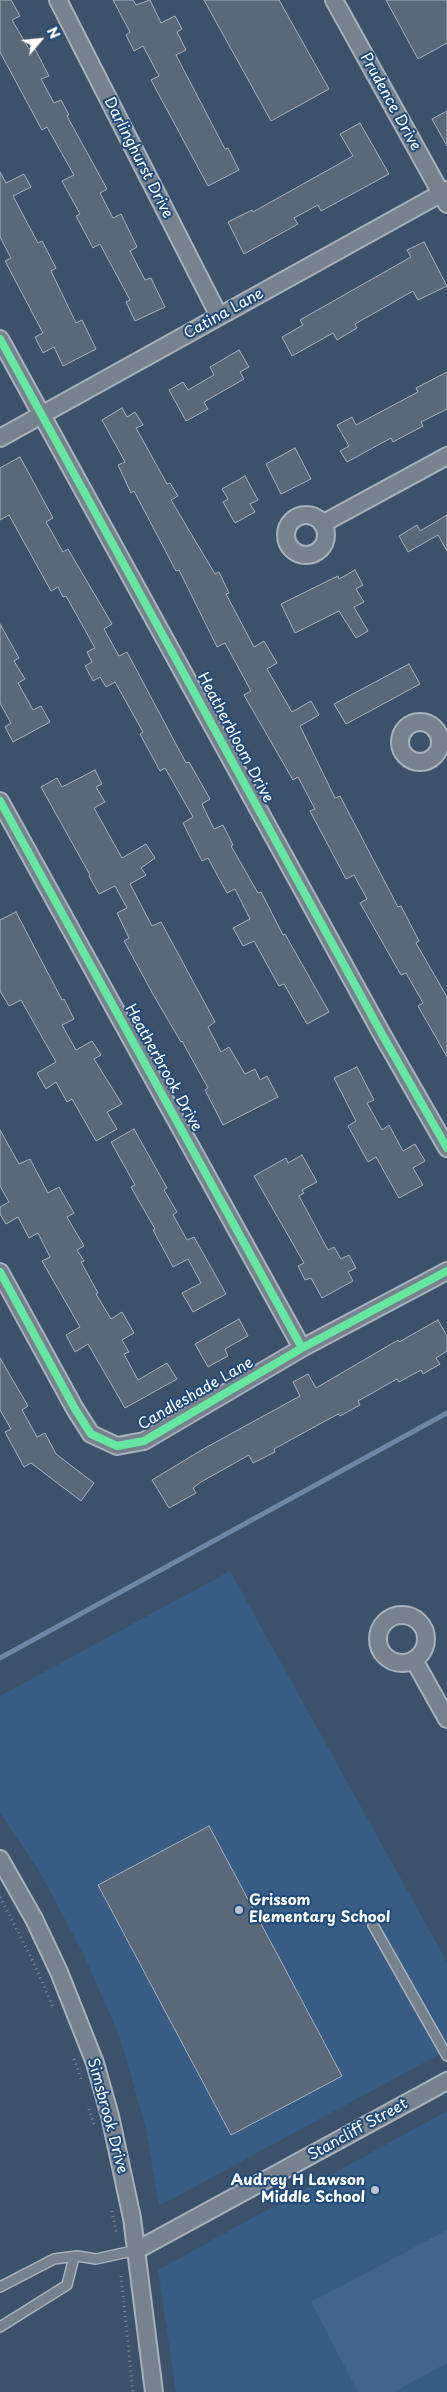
<!DOCTYPE html>
<html>
<head>
<meta charset="utf-8">
<style>
	body { margin:0 }
	#map { position:relative; width:447px; height:2392px; overflow:hidden; background:#3c526b; font-family:"Playpen Sans",sans-serif }
	canvas { display:block }
	.north { position:absolute; left:15px; top:15px; width:50px; height:50px; -webkit-text-stroke:4px #1f4a7a; paint-order:stroke; rotate:62deg; font-size:14px; font-weight:700; line-height:20px; text-align:center; color:#fff }
	.north::after { content:''; display:block; margin:auto; width:18px; height:22px; background:#fff; clip-path:polygon(50% 0,100% 100%,50% 72%,0 100%) }
</style>
</head>
<body>
<div id="map">
<canvas width="447" height="2392"></canvas>
<div class="north">N</div>
</div>
<script>
const g = document.querySelector('canvas').getContext('2d');
g.lineJoin = 'round';
function paint(path, color) {
  g.fillStyle = color;
  g.fill(path, 'evenodd');
}
function shape(rows) {
  const path = new Path2D();
  for (const r of rows) {
    if (r.length === 3) {
      path.moveTo(r[0] + r[2], r[1]);
      path.arc(r[0], r[1], r[2], 0, 2 * Math.PI);
      continue;
    }
    path.moveTo(r[0], r[1]);
    for (let i = 2; i < r.length; i += 2) path.lineTo(r[i], r[i + 1]);
  }
  return path;
}
function stroke(path, color, width, dash) {
  g.strokeStyle = color;
  g.lineWidth = width;
  g.lineCap = dash ? 'butt' : 'round';
  g.setLineDash(dash || []);
  g.stroke(path);
}
function drawText(font, color, halo, rows, align = 'center') {
  g.font = font + ' "Playpen Sans",sans-serif';
  g.lineWidth = 4;
  g.setLineDash([]);
  g.textBaseline = 'middle';
  g.strokeStyle = halo;
  g.fillStyle = color;
  for (const [text, x, y, turn = 0] of rows) {
    g.save();
    g.translate(x, y);
    g.rotate((+turn || 0) * Math.PI / 180);
    g.textAlign = isNaN(turn) ? turn : align;
    if (halo) g.strokeText(text, 0, 0);
    g.fillText(text, 0, 0);
    g.restore();
  }
}
const built = shape([
	[230,1571,447,1962,447,2050,159,2206,146,2128,120,2037,82,1951,38,1869,0,1813,0,1696],
	[447,2111,447,2392,176,2392,158,2270]
]);
const green = shape([
	[447,2230,447,2363,394,2392,358,2392,311,2302]
]);
const stream = shape([
	[0,1658,447,1413]
]);
const building = shape([
	[0,0,11,0,20,16,12,20,29,49,34,47,49,76,41,79,54,103,61,100,69,115,67,116,107,189,100,193,113,218,121,214,137,247,130,251,145,280,151,278,165,307,135,321,126,302,130,300,100,244,93,248,76,216,80,214,62,181,74,175,47,127,42,130,0,52,0,0],
	[113,0,133,0,136,5,150,0,161,23,175,16,182,29,177,32,186,50,176,55,225,149,228,148,239,170,208,186,151,80,159,76,143,46,134,51,126,35,130,32,113,0],
	[204,0,279,0,329,89,271,121,204,0],
	[386,0,447,0,447,43,418,59,386,0],
	[447,111,447,146,432,119,447,111],
	[360,123,389,174,321,211,318,205,294,218,298,224,244,254,228,222,252,210,253,212,353,156,340,134,360,123],
	[0,172,6,183,24,174,31,187,13,196,38,243,42,241,56,268,51,271,76,323,82,320,96,349,63,366,54,347,43,353,35,337,43,333,5,261,11,258,0,237,0,172],
	[424,242,447,286,418,300,413,291,355,324,357,328,337,340,333,333,292,356,282,337,303,325,300,320,411,257,407,250,424,242],
	[239,350,249,367,240,372,244,379,204,402,208,409,186,421,169,390,183,382,188,390,214,375,210,367,239,350],
	[447,372,447,409,421,422,423,426,393,442,391,438,347,462,340,451,349,446,337,425,352,417,356,425,418,392,416,388,447,372],
	[122,408,127,417,135,412,143,425,136,428,167,484,170,483,178,496,171,500,215,574,219,572,229,593,226,594,254,647,264,641,277,663,267,669,292,712,311,701,319,715,300,726,335,798,340,796,398,907,401,906,419,941,416,943,447,997,447,1057,418,1006,423,1003,406,973,401,975,360,903,367,899,354,875,346,879,310,811,315,809,298,777,293,780,244,695,251,691,225,643,217,647,179,570,176,571,134,491,131,493,118,465,125,462,102,420,122,408],
	[295,448,311,479,281,494,266,464,295,448],
	[20,457,53,518,46,522,63,552,68,549,112,624,104,629,119,656,127,652,186,763,189,762,210,799,202,804,214,829,223,825,233,845,231,846,258,893,261,892,283,935,285,934,329,1012,307,1024,284,984,279,986,254,941,243,946,233,928,250,919,235,889,227,893,208,858,202,861,183,823,193,817,165,768,160,771,140,734,143,732,115,682,106,687,100,677,93,681,85,666,92,662,87,652,95,648,66,596,63,597,58,587,51,591,9,515,0,520,0,468,20,457],
	[245,476,258,500,250,504,255,512,235,523,223,502,228,499,222,489,245,476],
	[447,515,447,551,438,535,408,552,399,536,417,525,420,531,447,515],
	[355,570,363,585,356,589,364,602,354,607,368,631,356,638,339,611,295,633,281,604,338,576,339,579,355,570],
	[0,624,19,658,14,661,25,679,18,683,33,710,41,706,50,722,13,742,5,727,11,723,0,703,0,624],
	[409,664,420,684,346,724,334,704,409,664],
	[95,770,102,784,96,787,105,802,94,808,122,858,146,844,155,858,141,868,146,875,130,884,152,926,161,922,215,1022,208,1027,221,1052,229,1047,245,1074,255,1069,260,1080,267,1076,278,1097,223,1125,205,1090,208,1088,182,1041,181,1042,154,996,124,941,129,938,117,913,127,908,115,886,99,894,89,876,90,875,41,787,57,778,62,787,95,770],
	[16,912,62,1000,64,999,74,1019,62,1025,76,1050,92,1041,101,1055,94,1059,122,1104,107,1112,117,1129,96,1141,72,1099,67,1102,56,1082,46,1089,37,1073,56,1062,21,1000,9,1006,0,991,0,920,16,912],
	[357,1067,374,1100,367,1103,382,1130,389,1125,403,1151,415,1144,425,1161,413,1168,423,1185,399,1198,376,1157,368,1162,348,1126,356,1121,334,1078,357,1067],
	[134,1129,167,1188,164,1190,177,1212,173,1215,187,1240,194,1237,226,1294,193,1312,182,1293,201,1283,188,1259,173,1267,153,1230,155,1229,131,1187,135,1185,111,1142,134,1129],
	[0,1130,19,1164,30,1159,48,1193,59,1187,74,1213,67,1217,84,1246,77,1250,84,1261,81,1262,98,1293,96,1294,111,1319,122,1312,134,1333,122,1340,129,1352,124,1354,138,1380,167,1363,177,1379,125,1408,88,1344,75,1352,66,1335,80,1327,42,1261,50,1257,38,1233,29,1238,18,1217,6,1224,0,1214,0,1207,9,1202,0,1186,0,1130],
	[302,1155,317,1182,302,1190,304,1193,299,1196,328,1250,334,1247,341,1259,349,1255,356,1268,348,1272,353,1281,322,1298,311,1278,305,1280,298,1266,304,1263,254,1176,286,1158,288,1163,302,1155],
	[239,1319,248,1336,225,1349,228,1356,208,1367,195,1344,239,1319],
	[438,1320,447,1336,447,1351,436,1358,440,1364,423,1374,421,1370,399,1382,397,1379,358,1401,360,1405,340,1416,338,1414,274,1449,275,1452,253,1463,249,1455,201,1482,193,1488,196,1493,169,1508,152,1480,205,1448,300,1396,293,1382,308,1374,316,1388,398,1340,399,1342,438,1320],
	[0,1358,28,1406,22,1410,37,1437,45,1433,56,1454,94,1483,81,1501,31,1463,24,1467,5,1432,11,1429,0,1410,0,1358],
	[209,1826,342,2076,231,2135,98,1885,209,1826]
]);
const path = shape([
	[0,1897,32,1959,54,2009],
	[74,2059,81,2079],
	[89,2109,94,2125],
	[112,2211,116,2232],
	[121,2276,133,2392]
]);
const service = shape([
	[373,1925,447,2056],
	[0,2287,54,2259,77,2256,96,2259,137,2250],
	[0,2327,67,2285,74,2257]
]);
const minor = shape([
	[58,0,219,316],
	[334,0,447,204],
	[0,339,383,1036,447,1148],
	[0,438,447,190],
	[306,535,20],
	[322,524,447,456],
	[420,742,20],
	[0,801,302,1348],
	[0,1272,75,1409,91,1434,117,1446,144,1441,302,1348,447,1271],
	[402,1639,24],
	[414,1660,447,1719],
	[0,1859,34,1919,59,1972,95,2063,110,2116,132,2218,154,2392],
	[137,2250,447,2081]
]);
const cycleway = shape([
	[0,339,383,1036,447,1148],
	[0,801,302,1348],
	[0,1272,75,1409,91,1434,117,1446,144,1441,302,1348,447,1271]
]);
const markers = [
	[239,1910,5,"#bbc2cb"],
	[375,2190,5,"#bbc2cb"]
];
const streetNames = [
	["Prudence Drive",390,102,61],
	["Darlinghurst Drive",138,158,63],
	["Catina Lane",224,314,-29],
	["Heatherbloom Drive",235,738,62],
	["Heatherbrook Drive",163,1068,61],
	["Candleshade Lane",196,1394,-30],
	["Simsbrook Drive",107,2116,75],
	["Stancliff Street",358,2130,-29]
];
const poiNames = [
	["Grissom",249,1901],
	["Elementary School",249,1918],
	["Audrey H Lawson",365,2181,"right"],
	["Middle School",365,2198,"right"]
];
paint(built, '#385c84');
paint(green, '#43658b');
stroke(stream, '#6c88a5', 5);
paint(building, '#59697a');
stroke(building, '#a7b1bc', 1);
stroke(service, '#a7b1bc', 12);
stroke(minor, '#a7b1bc', 20);
stroke(path, '#7f8996', 3, [1, 4]);
stroke(service, '#77828e', 9);
stroke(minor, '#77828e', 16);
stroke(cycleway, '#66e7a1', 8);
for (const [x, y, r, color] of markers) {
  const dot = new Path2D();
  dot.arc(x, y, r, 0, 2 * Math.PI);
  g.fillStyle = color;
  g.fill(dot);
  stroke(dot, '#1f4a7a', 2);
}
drawText('15px', '#fff', '#1f4a7a', streetNames);
drawText('bold 15px', '#fff', '#1f4a7a', poiNames, 'left');
</script>
</body>
</html>
